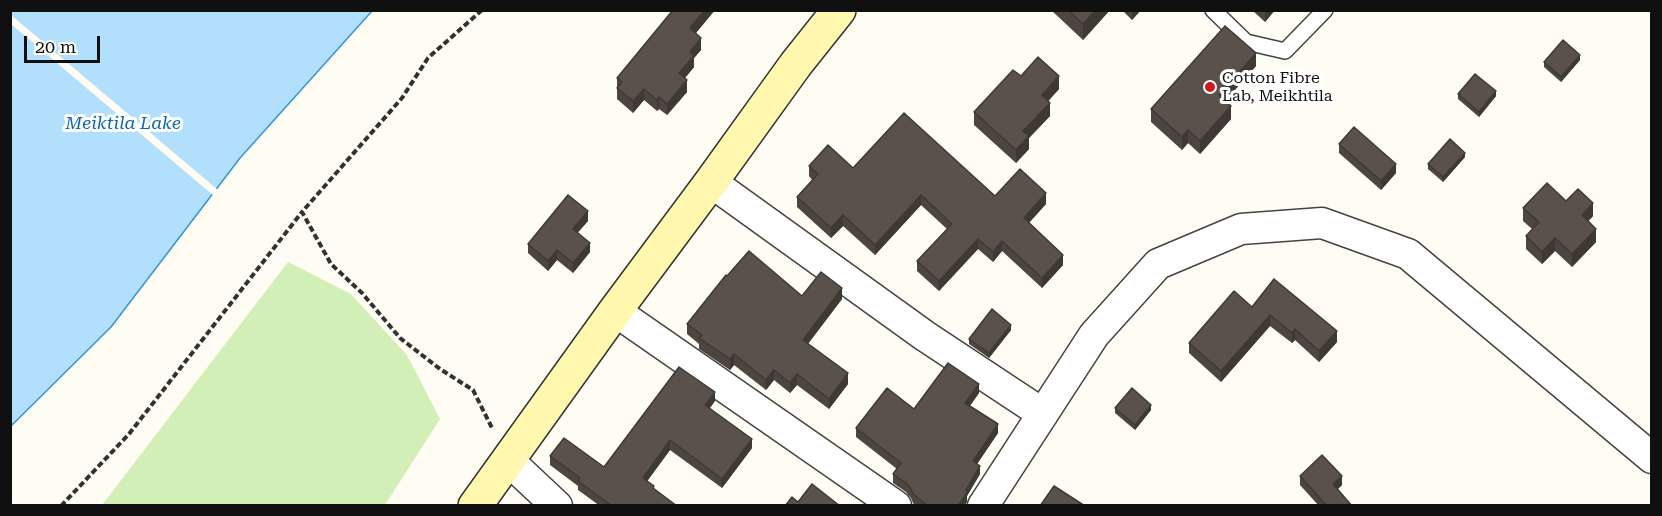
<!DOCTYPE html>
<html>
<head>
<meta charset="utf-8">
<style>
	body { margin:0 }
	#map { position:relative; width:1662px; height:516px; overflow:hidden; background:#fffdf3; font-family:"Roboto Serif",serif }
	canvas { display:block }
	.frame { position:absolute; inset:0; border:12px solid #101010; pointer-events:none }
	.scale { position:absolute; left:24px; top:36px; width:76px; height:27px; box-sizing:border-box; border:3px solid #101010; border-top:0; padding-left:8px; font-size:18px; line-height:21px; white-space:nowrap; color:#101010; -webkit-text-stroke:4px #fff; paint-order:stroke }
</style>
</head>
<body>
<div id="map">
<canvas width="1662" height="516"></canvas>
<div class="frame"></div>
<div class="scale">20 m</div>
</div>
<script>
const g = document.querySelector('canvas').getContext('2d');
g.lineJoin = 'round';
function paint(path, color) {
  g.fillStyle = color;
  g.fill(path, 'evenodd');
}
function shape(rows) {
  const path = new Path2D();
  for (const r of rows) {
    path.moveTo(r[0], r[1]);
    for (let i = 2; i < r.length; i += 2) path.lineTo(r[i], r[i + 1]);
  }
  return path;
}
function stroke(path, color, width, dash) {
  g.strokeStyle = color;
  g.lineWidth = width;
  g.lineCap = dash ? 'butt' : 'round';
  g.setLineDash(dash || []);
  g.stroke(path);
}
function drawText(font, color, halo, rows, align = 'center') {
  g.font = font + ' "Roboto Serif",serif';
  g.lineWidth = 6;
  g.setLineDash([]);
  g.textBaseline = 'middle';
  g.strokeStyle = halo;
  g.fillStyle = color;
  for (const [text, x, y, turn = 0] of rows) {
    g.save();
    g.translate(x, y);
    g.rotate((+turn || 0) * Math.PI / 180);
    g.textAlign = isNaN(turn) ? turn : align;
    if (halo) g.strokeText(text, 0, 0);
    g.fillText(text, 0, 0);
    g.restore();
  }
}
const green = shape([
	[288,262,351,294,407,355,440,419,385,505,102,505]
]);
const water = shape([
	[11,11,372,11,240,158,111,327,11,426,11,11]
]);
const pier = shape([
	[11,15,218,190,214,196,11,24]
]);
const path = shape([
	[482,10,428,58,402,98,302,212,331,264,362,293,400,338,440,369,473,390,493,430],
	[61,506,129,434,302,212]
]);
const lane = shape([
	[1213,10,1246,42,1285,51,1325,10]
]);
const street = shape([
	[711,182,925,336,1043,414],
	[615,311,896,506],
	[508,460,557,506],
	[983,506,1094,335,1158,264,1241,229,1322,223,1408,254,1652,458]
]);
const secondary = shape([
	[475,506,615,311,711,182,796,64,839,10]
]);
const wall = shape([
	[715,10,696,33,701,50,694,58,694,67,685,78,687,92,667,115,659,109,657,111,644,100,633,113,617,99,617,78],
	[1051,10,1110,10,1083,40],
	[1122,10,1141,10,1132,20],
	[1252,10,1275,10,1265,22],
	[1580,60,1561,82,1544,67,1544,62],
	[1256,66,1225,101,1231,119,1200,154,1188,143,1182,150,1151,122,1151,109],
	[1021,76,1059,89,1048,101,1050,116,1029,138,1029,149,1016,163,974,125,974,112],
	[1458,94,1496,96,1479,117,1458,99],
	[1339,144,1396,173,1381,190,1339,153],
	[1465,157,1443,182,1428,169,1428,164],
	[809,166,853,168,995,196,1046,204,1029,223,1063,265,1042,288,1002,251,993,262,978,249,939,291,917,271,917,261,947,229,921,205,875,255,843,226,831,238,797,207,797,197,812,180,809,176],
	[1566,201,1593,216,1588,221,1596,242,1572,267,1555,251,1542,264,1526,249,1526,236,1532,229,1523,221,1523,208],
	[588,221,578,232,590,252,573,273,557,260,548,271,528,253,528,244],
	[727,276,802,296,842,299,808,344,848,384,829,409,797,385,790,393,774,380,766,390,734,365,730,370,699,349,699,344,687,334,687,324],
	[1252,307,1337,342,1319,362,1295,340,1292,343,1270,326,1221,382,1189,353,1189,343],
	[1011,330,989,358,969,344,969,339],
	[979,393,970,406,998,433,977,464,980,474,967,496,967,502,964,506,916,506,913,503,911,498,906,492,893,483,893,474,897,469,856,437,856,428,914,409],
	[715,401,710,408,752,448,722,488,670,450,647,481,654,489,677,506,600,506,578,490,578,486,550,465,550,456,604,467],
	[1115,408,1151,410,1135,430,1115,413],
	[1300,476,1342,485,1338,489,1352,506,1319,506,1300,485]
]);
const shadedWall = shape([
	[705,10,715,10,690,40,690,28],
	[1096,10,1110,10,1083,40,1083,24],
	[1132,10,1141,10,1132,20],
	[1267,10,1275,10,1265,22,1265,13],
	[701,38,701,50,694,58,694,67,679,85,679,73,690,52],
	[1256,53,1256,66,1219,108,1219,95],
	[1580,55,1580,60,1561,82,1561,77],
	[1059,76,1059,89,1042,108,1042,95],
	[687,80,687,92,667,115,667,104],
	[644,89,644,100,633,113,633,101],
	[1496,91,1496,96,1479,117,1479,112],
	[659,97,659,109,657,111,657,100],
	[1050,103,1050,116,1029,138,1029,149,1016,163,1016,150,1023,131],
	[1231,106,1231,119,1200,154,1200,141],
	[1188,130,1188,143,1182,150,1182,137],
	[1465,153,1465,157,1443,182,1443,177],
	[1396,164,1396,173,1381,190,1381,181],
	[1046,193,1046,204,1024,228,1024,218],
	[921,195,921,205,875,255,875,245],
	[1593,203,1593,216,1582,228,1582,215],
	[588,211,588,221,573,238,573,229],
	[843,215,843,226,831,238,831,228],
	[1596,229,1596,242,1572,267,1572,254],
	[1555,238,1555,251,1542,264,1542,252],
	[978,239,978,249,939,291,939,281],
	[1002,241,1002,251,993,262,993,252],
	[590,243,590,252,573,273,573,263],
	[557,250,557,260,548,271,548,261],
	[1063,255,1063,265,1042,288,1042,278],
	[842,288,842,299,803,350,803,340],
	[1270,315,1270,326,1221,382,1221,371],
	[1011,325,1011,330,989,358,989,353],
	[1295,329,1295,340,1292,343,1292,333],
	[1337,331,1337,342,1319,362,1319,351],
	[734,354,734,365,730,370,730,359],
	[774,370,774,380,766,390,766,380],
	[848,373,848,384,829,409,829,399],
	[797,374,797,385,790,393,790,383],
	[979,384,979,393,965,412,965,403],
	[715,392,715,401,705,414,705,405],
	[1151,405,1151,410,1135,430,1135,425],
	[998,424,998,433,973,470,973,461],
	[752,439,752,448,722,488,722,479],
	[670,440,670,450,643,487,643,478],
	[980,466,980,474,967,496,967,502,964,506,958,506],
	[1342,476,1342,485,1333,493,1333,484]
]);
const building = shape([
	[673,10,705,10,690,28,701,38,690,52,694,56,679,73,687,80,667,104,659,97,657,100,644,89,633,101,617,88,622,82,617,78,673,10],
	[1068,10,1096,10,1083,24,1068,10],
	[1225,26,1256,53,1219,95,1231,106,1200,141,1188,130,1182,137,1151,109,1225,26],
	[1563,40,1580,55,1561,77,1544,62,1563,40],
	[1038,57,1059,76,1042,95,1050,103,1023,131,1029,136,1016,150,974,112,1013,70,1021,76,1038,57],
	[1475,74,1496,91,1479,112,1458,94,1475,74],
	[904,113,995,196,1020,169,1046,193,1024,218,1063,255,1042,278,1002,241,993,252,978,239,939,281,917,261,952,224,921,195,875,245,843,215,831,228,797,197,818,174,809,166,828,145,853,168,904,113],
	[1354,127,1396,164,1381,181,1339,144,1354,127],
	[1450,139,1465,153,1443,177,1428,164,1450,139],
	[1547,183,1566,201,1578,189,1593,203,1582,215,1596,229,1572,254,1555,238,1542,252,1526,236,1539,222,1523,208,1547,183],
	[568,195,588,211,573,229,590,243,573,263,557,250,548,261,528,244,568,195],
	[749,251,802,296,821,272,842,288,803,340,848,373,829,399,797,374,790,383,774,370,766,380,734,354,730,359,699,338,702,335,687,324,726,275,727,276,749,251],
	[1274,279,1337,331,1319,351,1295,329,1292,333,1270,315,1221,371,1189,343,1234,291,1252,307,1274,279],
	[992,309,1011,325,989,353,969,339,992,309],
	[948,363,979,384,965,403,998,424,973,461,980,466,966,490,967,491,967,493,958,506,928,506,913,494,911,489,906,483,893,474,901,463,856,428,887,388,914,409,948,363],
	[679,367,715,392,705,405,752,439,722,479,670,440,643,478,654,486,653,488,677,506,612,506,578,481,580,478,550,456,564,438,604,467,679,367],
	[1132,388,1151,405,1135,425,1115,408,1132,388],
	[1322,455,1342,476,1333,484,1352,506,1327,506,1300,476,1322,455],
	[812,484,840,506,785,506,792,497,798,502,812,484],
	[1054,486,1085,506,1040,506,1054,486]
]);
const markers = [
	[1210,87,6,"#d0181d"]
];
const poiNames = [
	["Cotton Fibre",1222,78],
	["Lab, Meikhtila",1222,96]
];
const waterNames = [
	["Meiktila Lake",123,124]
];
paint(green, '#d3efb8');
paint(water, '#b2dffc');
stroke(water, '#3194db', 1.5);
paint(pier, '#fffdf3');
stroke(lane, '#434343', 18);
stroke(street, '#434343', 33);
stroke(secondary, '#323232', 36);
stroke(path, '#323232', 4, [6, 3]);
stroke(lane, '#fff', 15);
stroke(street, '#fff', 30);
stroke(secondary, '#fff8ae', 33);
paint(wall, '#4d4640');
paint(shadedWall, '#3f3934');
paint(building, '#5a514b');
stroke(building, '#3f3934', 1.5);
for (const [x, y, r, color] of markers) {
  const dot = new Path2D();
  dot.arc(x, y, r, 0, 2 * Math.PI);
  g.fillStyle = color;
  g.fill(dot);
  stroke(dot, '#fff', 2);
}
drawText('16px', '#101010', '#fff', poiNames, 'left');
drawText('italic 18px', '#0b65b1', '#fff', waterNames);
</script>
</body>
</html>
